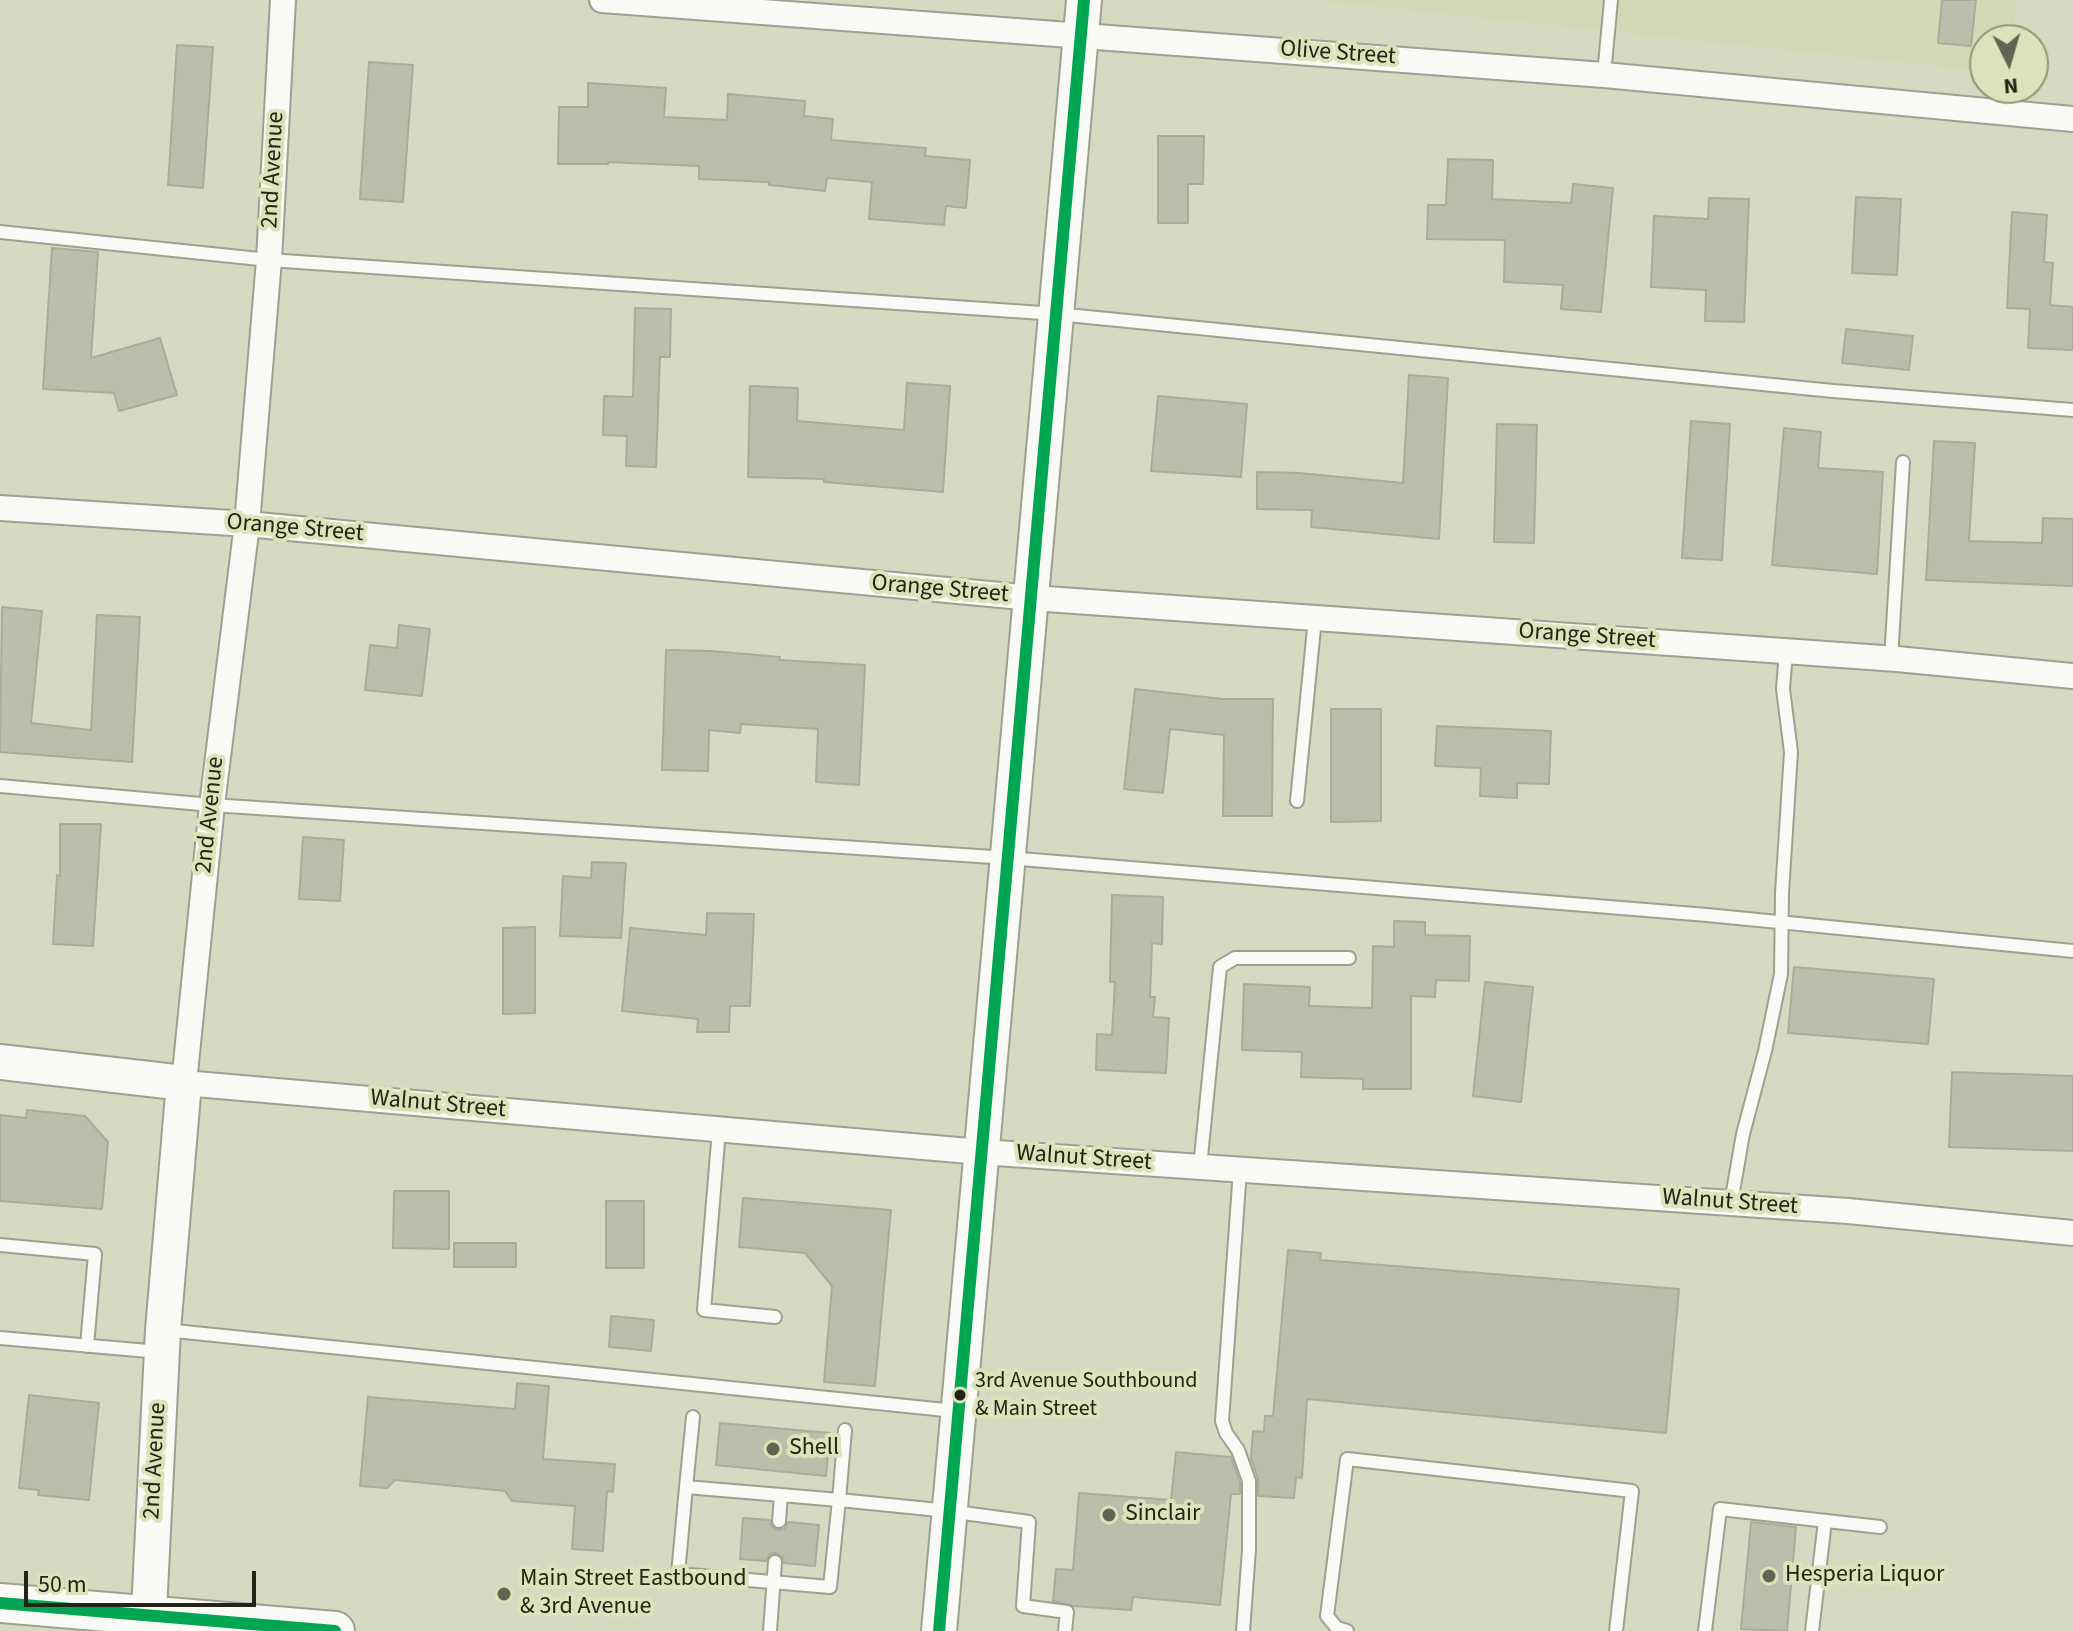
<!DOCTYPE html>
<html>
<head>
<meta charset="utf-8">
<style>
	body { margin:0 }
	#map { position:relative; width:2073px; height:1631px; overflow:hidden; background:#d5dac3; font-family:"Source Sans 3",sans-serif }
	canvas { display:block }
	.north { position:absolute; left:1969px; top:24px; width:80px; height:80px; box-sizing:border-box; background:#dae3ba; border:2px solid #909778; border-radius:50%; rotate:175deg; font-size:22px; font-weight:700; line-height:32px; text-align:center; color:#222516 }
	.north::after { content:''; display:block; margin:auto; width:28px; height:36px; background:#616453; clip-path:polygon(50% 0,100% 100%,50% 72%,0 100%) }
	.scale { position:absolute; left:24px; top:1571px; width:232px; height:36px; box-sizing:border-box; border:4px solid #222516; border-top:0; padding-left:10px; font-size:24px; line-height:28px; white-space:nowrap; color:#222516; -webkit-text-stroke:6px #dae3ba; paint-order:stroke }
</style>
</head>
<body>
<div id="map">
<canvas width="2073" height="1631"></canvas>
<div class="north">N</div>
<div class="scale">50 m</div>
</div>
<script>
const g = document.querySelector('canvas').getContext('2d');
g.lineJoin = 'round';
function paint(path, color) {
  g.fillStyle = color;
  g.fill(path, 'evenodd');
}
function shape(rows) {
  const path = new Path2D();
  for (const r of rows) {
    path.moveTo(r[0], r[1]);
    for (let i = 2; i < r.length; i += 2) path.lineTo(r[i], r[i + 1]);
  }
  return path;
}
function stroke(path, color, width, dash) {
  g.strokeStyle = color;
  g.lineWidth = width;
  g.lineCap = dash ? 'butt' : 'round';
  g.setLineDash(dash || []);
  g.stroke(path);
}
function drawText(font, color, halo, rows, align = 'center') {
  g.font = font + ' "Source Sans 3",sans-serif';
  g.lineWidth = 8;
  g.setLineDash([]);
  g.textBaseline = 'middle';
  g.strokeStyle = halo;
  g.fillStyle = color;
  for (const [text, x, y, turn = 0] of rows) {
    g.save();
    g.translate(x, y);
    g.rotate((+turn || 0) * Math.PI / 180);
    g.textAlign = isNaN(turn) ? turn : align;
    if (halo) g.strokeText(text, 0, 0);
    g.fillText(text, 0, 0);
    g.restore();
  }
}
const built = shape([
	[1315,0,2017,0,2013,40,1985,40,1985,71]
]);
const building = shape([
	[1942,0,1976,0,1971,46,1938,43,1942,0],
	[177,45,213,47,203,188,168,185,177,45],
	[369,62,413,65,403,202,360,199,369,62],
	[588,83,666,88,664,117,727,120,728,94,805,101,804,116,833,119,831,140,926,148,925,156,970,160,966,208,946,206,944,225,869,219,872,182,827,178,825,191,769,185,769,182,699,179,699,166,608,162,608,164,558,164,559,107,588,107,588,83],
	[1158,136,1204,136,1203,184,1188,184,1188,223,1158,223,1158,136],
	[1448,159,1493,160,1492,199,1571,203,1573,184,1613,188,1601,312,1561,309,1563,285,1504,282,1505,240,1427,239,1428,205,1446,205,1448,159],
	[1856,197,1901,199,1897,275,1852,273,1856,197],
	[1709,198,1749,199,1744,322,1705,321,1706,290,1651,287,1654,216,1708,219,1709,198],
	[2012,212,2047,215,2044,262,2053,263,2050,305,2073,307,2073,350,2028,348,2030,309,2007,308,2012,212],
	[52,248,98,252,91,358,160,338,177,395,119,411,114,393,43,389,52,248],
	[635,308,671,309,670,357,660,357,656,467,626,466,627,436,603,435,604,396,633,397,635,308],
	[1846,329,1913,336,1909,370,1842,363,1846,329],
	[1409,375,1448,378,1439,539,1311,527,1312,510,1257,509,1257,472,1299,473,1403,483,1409,375],
	[907,383,950,386,943,492,824,482,824,479,748,477,750,386,798,388,797,421,904,430,907,383],
	[1158,396,1247,404,1241,477,1151,471,1158,396],
	[1691,421,1730,424,1722,560,1682,558,1691,421],
	[1497,424,1537,425,1534,543,1494,542,1497,424],
	[1784,428,1821,432,1818,468,1883,472,1877,574,1772,565,1784,428],
	[1934,441,1975,443,1969,541,2042,543,2043,518,2073,519,2073,586,1926,580,1934,441],
	[2,607,42,611,31,723,91,730,97,615,140,617,132,762,0,752,2,607],
	[399,625,430,629,422,696,365,690,370,645,397,648,399,625],
	[666,650,711,651,780,657,779,660,865,665,859,785,816,782,818,729,741,724,740,733,709,730,708,771,662,770,666,650],
	[1135,689,1222,699,1273,699,1272,816,1223,816,1224,735,1170,729,1163,793,1124,789,1135,689],
	[1331,709,1381,709,1381,821,1331,822,1331,709],
	[1437,726,1551,731,1549,784,1517,783,1517,798,1480,796,1481,768,1435,766,1437,726],
	[60,824,101,824,93,946,53,944,57,875,60,876,60,824],
	[303,837,344,840,340,901,299,899,303,837],
	[592,862,626,863,621,938,560,936,563,876,591,878,592,862],
	[1112,895,1163,897,1162,944,1152,943,1150,997,1155,997,1153,1017,1169,1018,1166,1073,1096,1070,1097,1034,1112,1035,1115,982,1110,982,1112,895],
	[707,913,754,914,750,1006,730,1006,729,1032,697,1032,698,1019,622,1011,630,928,706,935,707,913],
	[1394,921,1425,922,1425,935,1470,936,1469,981,1436,980,1435,997,1411,996,1411,1089,1363,1089,1363,1079,1301,1077,1302,1052,1242,1050,1244,984,1310,987,1309,1006,1372,1008,1373,946,1394,947,1394,921],
	[535,927,535,1013,503,1014,503,928,535,927],
	[1794,967,1934,979,1928,1044,1788,1033,1794,967],
	[1485,982,1533,987,1521,1102,1473,1096,1485,982],
	[1952,1072,2073,1076,2073,1151,1949,1147,1952,1072],
	[27,1110,85,1116,108,1142,102,1209,0,1201,0,1115,26,1118,27,1110],
	[394,1191,449,1191,449,1249,393,1248,394,1191],
	[743,1198,891,1210,875,1386,824,1382,832,1286,805,1253,739,1247,743,1198],
	[606,1201,644,1201,644,1268,606,1268,606,1201],
	[454,1243,516,1243,516,1267,454,1267,454,1243],
	[1288,1250,1321,1253,1320,1260,1679,1289,1666,1433,1307,1399,1302,1478,1296,1477,1294,1498,1258,1496,1258,1478,1251,1458,1253,1431,1264,1432,1265,1416,1273,1416,1288,1250],
	[611,1316,654,1320,651,1351,609,1347,611,1316],
	[517,1383,549,1386,543,1459,615,1464,613,1492,607,1491,603,1551,572,1549,575,1506,512,1501,505,1491,395,1480,387,1488,360,1486,368,1397,515,1409,517,1383],
	[29,1395,99,1403,89,1500,38,1495,39,1490,19,1488,29,1395],
	[720,1423,830,1433,826,1476,716,1465,720,1423],
	[1176,1452,1231,1457,1240,1483,1240,1494,1231,1494,1220,1605,1133,1597,1131,1610,1073,1606,1053,1601,1056,1569,1073,1570,1079,1493,1171,1500,1176,1452],
	[743,1518,770,1520,771,1526,778,1530,784,1529,788,1522,819,1525,815,1566,784,1563,783,1557,776,1553,770,1554,766,1561,740,1559,743,1518],
	[1751,1522,1796,1527,1787,1631,1741,1629,1751,1522]
]);
const lane = shape([
	[1604,75,1611,0],
	[0,232,269,260,1057,314,1833,391,2073,410],
	[1891,659,1903,462],
	[0,786,212,805,1008,858,1707,915,2073,951],
	[1297,801,1315,618],
	[719,1130,704,1310,775,1317],
	[1200,1167,1220,967,1235,958,1349,958],
	[1240,1170,1222,1421,1226,1433,1238,1450,1249,1481,1249,1550,1243,1631],
	[1731,1203,1743,1134,1765,1051,1781,974,1782,893,1791,752,1783,689,1786,652],
	[0,1245,95,1254,87,1346],
	[165,1330,955,1411],
	[0,1338,160,1352],
	[845,1430,839,1500,830,1587,678,1574,686,1487,781,1495,839,1500,949,1511,1029,1522,1023,1606,1067,1612,1065,1631],
	[686,1487,693,1417],
	[779,1521,781,1495],
	[770,1631,775,1562],
	[1347,1631,1337,1628,1327,1616,1347,1459,1632,1491,1616,1631],
	[1705,1631,1720,1509,1880,1527],
	[1812,1631,1825,1521]
]);
const street = shape([
	[283,0,269,260,247,524,212,805,184,1083,981,1152,1848,1211,2073,1233],
	[602,0,1604,75,2073,119],
	[0,508,247,524,1032,598,1897,659,2073,676]
]);
const secondary = shape([
	[0,1062,184,1083,163,1330,148,1631],
	[939,1631,1084,0]
]);
const primary = shape([
	[0,1603,335,1631]
]);
const bus1 = shape([
	[0,1603,335,1631],
	[939,1631,1084,0]
]);
const markers = [
	[960,1395,7,"#222516"],
	[773,1449,8,"#616453"],
	[1109,1515,8,"#616453"],
	[1769,1576,8,"#616453"],
	[504,1594,8,"#616453"]
];
const busNames = [
	["3rd Avenue Southbound",975,1382],
	["& Main Street",975,1410]
];
const streetNames = [
	["Olive Street",1338,54,4],
	["2nd Avenue",274,170,-87],
	["Orange Street",295,529,5],
	["Orange Street",940,590,5],
	["Orange Street",1587,637,4],
	["2nd Avenue",211,815,-84],
	["Walnut Street",438,1105,5],
	["Walnut Street",1084,1159,4],
	["Walnut Street",1730,1203,4],
	["2nd Avenue",156,1461,-87]
];
const poiNames = [
	["Shell",789,1449],
	["Sinclair",1125,1515],
	["Hesperia Liquor",1785,1576],
	["Main Street Eastbound",520,1580],
	["& 3rd Avenue",520,1608]
];
paint(built, '#d2dab5');
paint(building, '#bcbdab');
stroke(building, '#abab9a', 2);
stroke(lane, '#9da18f', 16);
stroke(street, '#9da18f', 28);
stroke(secondary, '#9da18f', 38);
stroke(primary, '#9da18f', 42);
stroke(lane, '#f9f9f6', 12);
stroke(street, '#f9f9f6', 24);
stroke(secondary, '#f9f9f6', 34);
stroke(primary, '#f9f9f6', 38);
stroke(bus1, '#00a651', 12);
for (const [x, y, r, color] of markers) {
  const dot = new Path2D();
  dot.arc(x, y, r, 0, 2 * Math.PI);
  g.fillStyle = color;
  g.fill(dot);
  stroke(dot, '#dae3ba', 3);
}
drawText('22px', '#222516', '#dae3ba', busNames, 'left');
drawText('24px', '#222516', '#dae3ba', streetNames);
drawText('24px', '#222516', '#dae3ba', poiNames, 'left');
</script>
</body>
</html>
